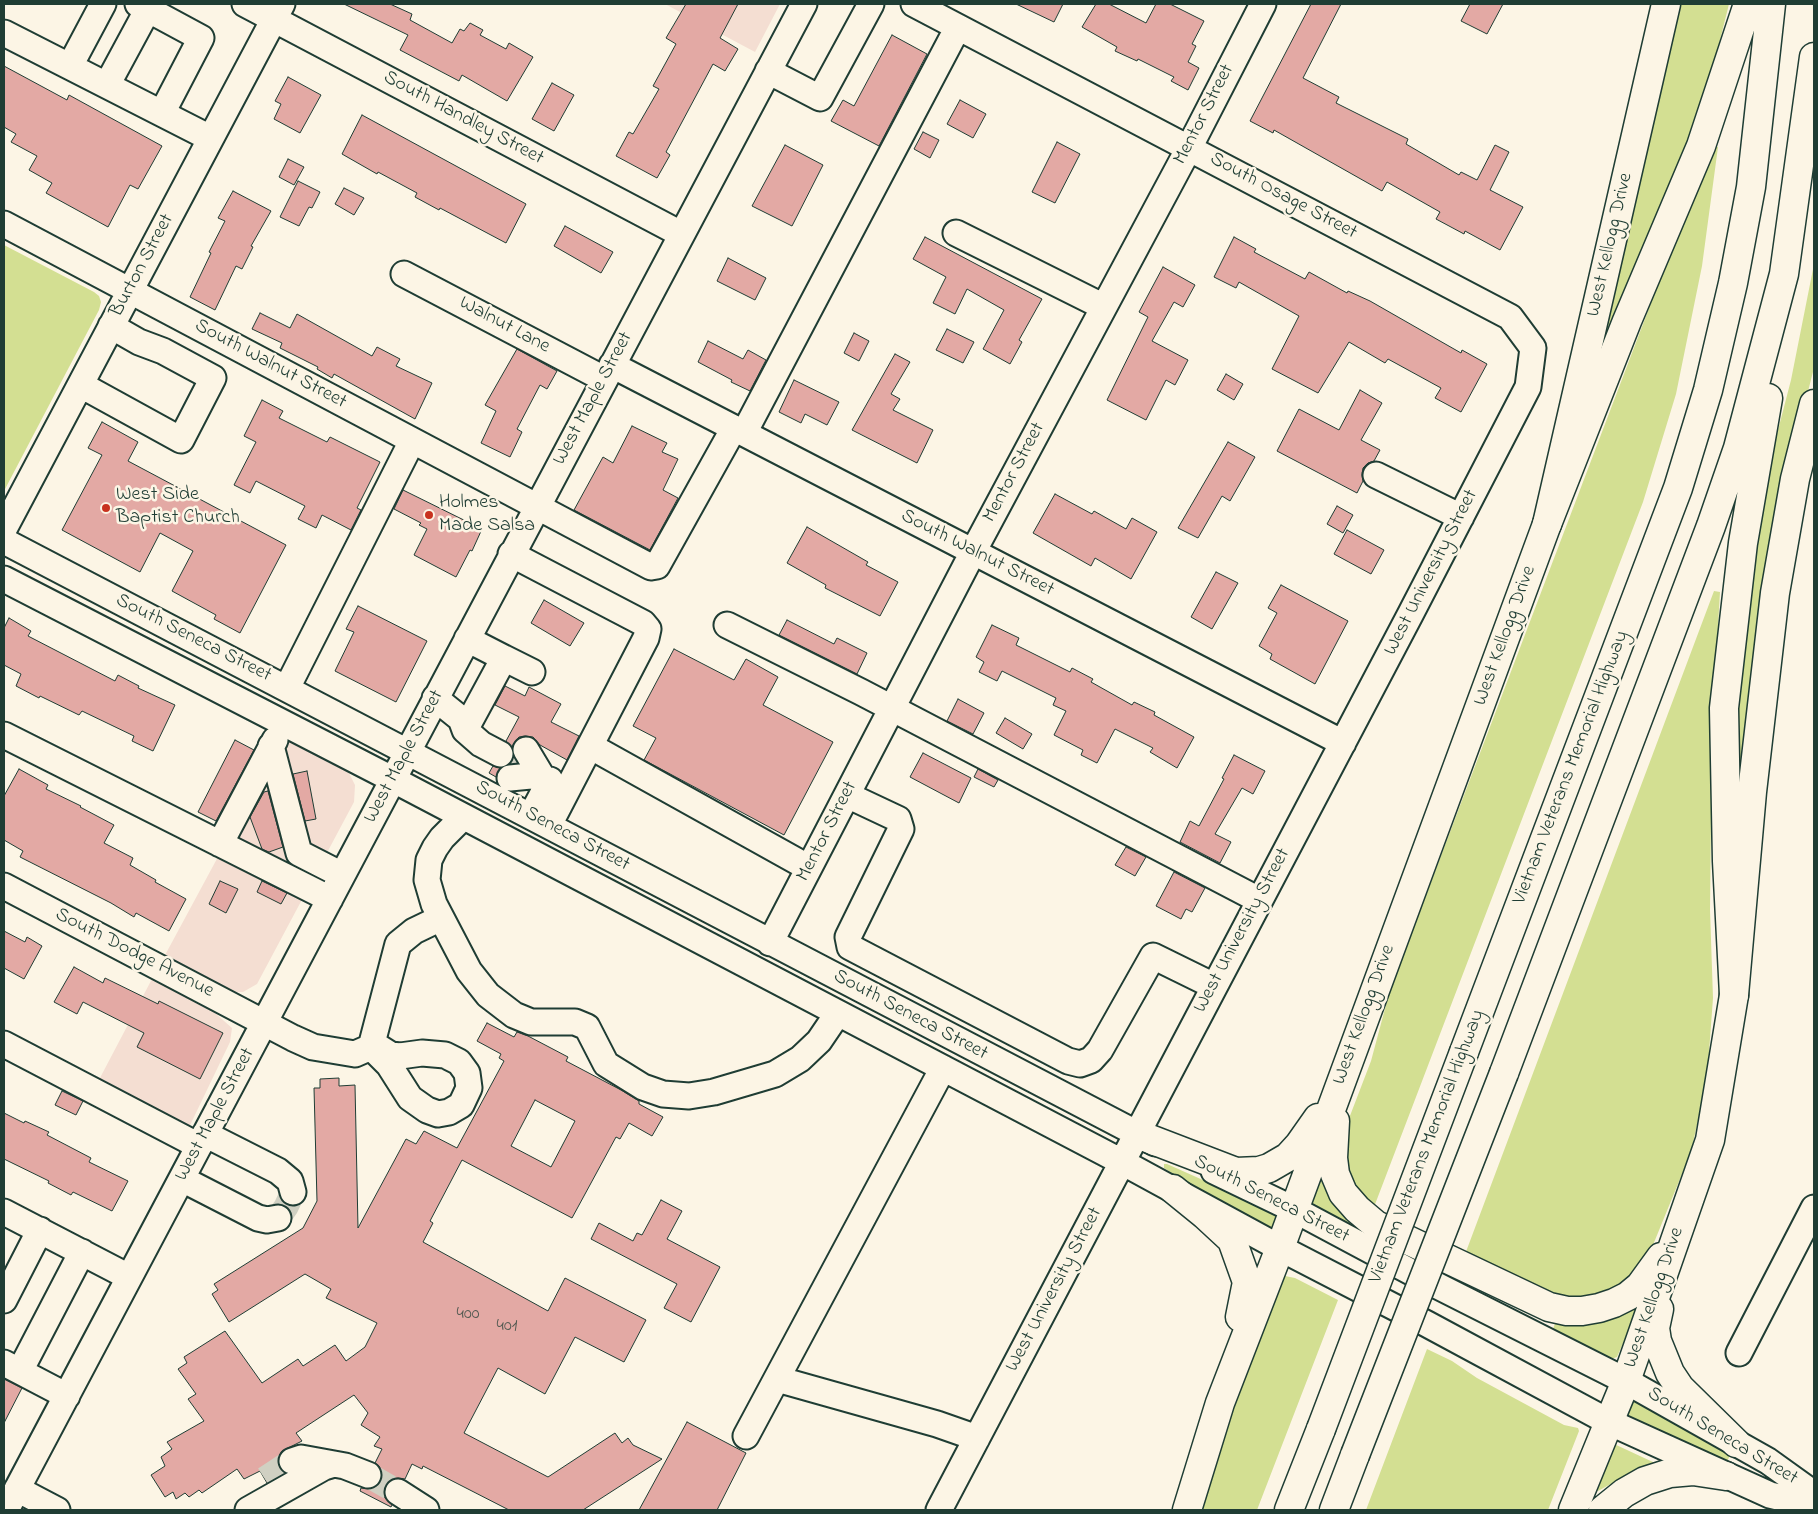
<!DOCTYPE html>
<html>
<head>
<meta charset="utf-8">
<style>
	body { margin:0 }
	#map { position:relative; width:1818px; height:1514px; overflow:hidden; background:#fcf5e5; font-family:"Indie Flower",sans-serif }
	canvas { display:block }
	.frame { position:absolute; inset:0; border:5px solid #1f3d34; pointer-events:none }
</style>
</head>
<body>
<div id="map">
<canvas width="1818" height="1514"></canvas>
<div class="frame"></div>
</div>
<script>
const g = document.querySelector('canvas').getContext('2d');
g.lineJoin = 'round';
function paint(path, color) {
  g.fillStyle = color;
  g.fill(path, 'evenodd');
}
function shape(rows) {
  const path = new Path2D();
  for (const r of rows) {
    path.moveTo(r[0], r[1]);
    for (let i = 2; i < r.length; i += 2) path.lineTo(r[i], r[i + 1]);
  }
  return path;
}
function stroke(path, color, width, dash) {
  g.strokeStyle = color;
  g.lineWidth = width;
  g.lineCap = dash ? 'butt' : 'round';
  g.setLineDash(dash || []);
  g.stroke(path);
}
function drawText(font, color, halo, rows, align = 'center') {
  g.font = font + ' "Indie Flower",sans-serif';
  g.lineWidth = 5;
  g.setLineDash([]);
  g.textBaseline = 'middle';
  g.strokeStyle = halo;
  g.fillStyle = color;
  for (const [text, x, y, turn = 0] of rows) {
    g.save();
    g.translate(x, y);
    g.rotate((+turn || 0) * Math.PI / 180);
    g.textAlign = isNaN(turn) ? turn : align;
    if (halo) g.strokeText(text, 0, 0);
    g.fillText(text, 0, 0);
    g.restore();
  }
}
const built = shape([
	[665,4,780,4,755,52],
	[273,730,335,761,348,771,355,785,354,802,257,984,243,992,234,992,164,957,219,855],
	[153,977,207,1006,232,1028,230,1042,181,1144,91,1095]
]);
const green = shape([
	[1677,4,1729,4,1718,48,1680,162,1604,361,1596,358],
	[1711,145,1718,147,1702,266,1676,394,1643,502,1374,1207,1359,1196,1345,1172,1348,1121,1371,1061,1390,990],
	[4,245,94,292,99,296,101,302,99,310,4,491],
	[1814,264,1814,368,1787,473,1742,793,1737,792,1739,663,1764,484,1791,380],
	[1714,591,1720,592,1712,727,1710,910,1713,998,1707,1079,1691,1152,1653,1245,1629,1283,1600,1299,1563,1303,1464,1257],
	[1164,1164,1167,1164,1277,1213,1271,1231,1241,1217,1164,1168],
	[1319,1177,1322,1177,1354,1220,1351,1225,1310,1204],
	[1280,1275,1295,1278,1338,1300,1257,1510,1201,1510,1219,1445],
	[1635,1302,1638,1306,1637,1311,1617,1357,1611,1359,1598,1354,1553,1329,1556,1321],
	[1427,1349,1452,1361,1477,1378,1564,1425,1578,1428,1579,1431,1548,1510,1366,1510],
	[1632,1398,1730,1455,1727,1462,1626,1417],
	[1612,1443,1655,1463,1656,1464,1627,1475,1598,1491,1595,1489]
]);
const building = shape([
	[344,4,390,4,412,14,410,20,452,43,460,29,464,31,470,23,483,30,480,35,506,49,509,43,533,57,507,101,462,75,459,81,400,50,408,35,344,4],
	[686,4,738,4,720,38,738,49,725,71,713,64,666,152,670,155,657,178,616,156,629,132,633,134,659,89,653,86,676,44,666,38,686,4],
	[1016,4,1063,4,1054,22,1016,4],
	[1096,4,1109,4,1146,23,1156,4,1170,4,1204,21,1192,44,1196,46,1188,62,1199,68,1188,90,1171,81,1174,77,1138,59,1137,61,1115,51,1117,47,1082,27,1096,4],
	[1311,4,1341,4,1303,78,1339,97,1336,103,1408,139,1406,144,1459,175,1461,172,1477,180,1495,145,1509,152,1490,190,1523,207,1500,250,1465,231,1464,234,1436,219,1440,212,1387,182,1382,191,1274,130,1273,133,1250,121,1311,4],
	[1470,4,1503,4,1487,34,1461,21,1470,4],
	[892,35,927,54,879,146,831,121,843,100,854,106,892,35],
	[4,66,67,100,69,95,162,146,138,189,130,185,108,227,46,193,52,183,29,170,37,156,11,142,16,134,4,127,4,66],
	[288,77,321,95,300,133,274,119,281,104,275,101,288,77],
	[552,83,574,95,554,131,532,119,552,83],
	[960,100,986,114,973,138,947,124,960,100],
	[362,115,526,204,506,243,440,208,439,210,415,197,417,193,378,172,377,174,342,154,362,115],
	[923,132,939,140,930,158,914,149,923,132],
	[1057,142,1080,154,1055,203,1032,192,1057,142],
	[785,145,823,165,792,226,752,206,785,145],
	[288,159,304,167,294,185,279,177,288,159],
	[298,181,320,192,312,208,309,207,299,226,280,217,298,181],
	[344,188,364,198,354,215,335,204,344,188],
	[233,191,271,211,251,246,253,247,242,269,236,266,215,310,190,297,211,253,209,252,225,221,218,218,233,191],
	[565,226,613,252,601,273,554,246,565,226],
	[925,237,1042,299,1019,340,1022,342,1010,364,983,349,1004,310,967,289,955,314,933,303,946,277,913,259,925,237],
	[1234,237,1256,249,1254,252,1305,279,1309,272,1347,293,1348,291,1370,301,1461,353,1462,350,1487,364,1461,412,1435,398,1441,388,1388,359,1385,363,1349,342,1318,393,1272,369,1299,316,1239,282,1236,288,1214,277,1234,237],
	[728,258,766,278,755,300,717,281,728,258],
	[1163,267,1195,285,1183,307,1174,302,1152,341,1188,360,1175,385,1166,380,1146,420,1107,400,1148,317,1139,312,1163,267],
	[260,313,290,328,297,314,372,356,377,347,400,359,396,366,432,383,415,419,334,374,332,378,317,369,318,367,280,348,282,343,252,329,260,313],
	[947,329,974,342,963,363,936,350,947,329],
	[854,333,869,341,859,361,844,353,854,333],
	[708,341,743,359,748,350,766,360,750,391,731,382,732,380,698,362,708,341],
	[517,349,557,371,547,389,540,385,517,429,522,432,510,457,481,443,496,411,485,405,517,349],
	[895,354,910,362,891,394,900,399,893,410,933,430,917,463,852,430,895,354],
	[1226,374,1243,384,1234,400,1217,390,1226,374],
	[794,380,839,402,827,425,805,414,801,423,779,412,794,380],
	[1360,390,1382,403,1361,440,1380,450,1374,461,1368,463,1363,468,1362,475,1363,481,1357,493,1277,451,1299,409,1339,430,1360,390],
	[262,400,283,411,279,418,327,442,330,437,380,462,357,508,361,510,351,530,322,515,316,528,298,519,305,506,256,481,250,493,234,485,256,442,244,436,262,400],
	[102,422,138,442,128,461,286,545,240,633,214,619,216,615,172,591,193,551,160,533,140,572,62,530,102,455,88,448,102,422],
	[632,426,667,443,662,452,678,459,663,490,678,498,650,550,574,510,603,457,613,463,632,426],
	[1228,442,1255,457,1230,501,1222,496,1198,538,1178,528,1228,442],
	[403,490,482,529,472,551,470,550,456,577,414,555,427,529,419,525,421,523,394,509,403,490],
	[1055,494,1092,514,1094,511,1126,529,1132,518,1157,532,1131,579,1095,558,1091,566,1033,533,1055,494],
	[1337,506,1353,515,1343,533,1327,524,1337,506],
	[807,527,868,562,866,565,898,582,880,616,825,588,826,585,787,563,807,527],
	[1347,530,1384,550,1371,574,1334,554,1347,530],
	[1216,572,1238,583,1212,629,1191,617,1216,572],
	[1281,585,1348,621,1315,684,1270,659,1272,654,1259,646,1277,613,1268,608,1281,585],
	[544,600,584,623,570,646,531,623,544,600],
	[358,606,427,641,396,702,335,671,354,632,346,629,358,606],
	[9,618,31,631,28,636,115,681,118,675,139,686,138,688,175,705,153,751,132,741,134,736,82,711,79,715,40,696,39,698,16,686,21,674,4,665,4,628,9,618],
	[787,620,834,644,837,638,867,653,857,674,779,635,787,620],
	[992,625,1019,638,1016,645,1070,672,1072,668,1093,679,1091,682,1132,705,1134,702,1155,712,1154,715,1194,737,1177,768,1150,752,1153,748,1115,729,1097,763,1081,755,1083,750,1054,735,1066,711,1053,705,1056,698,1002,671,997,681,979,672,984,662,976,657,992,625],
	[674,649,734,680,746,659,778,677,763,705,833,742,784,835,644,760,656,738,633,726,674,649],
	[505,686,525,696,529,687,561,704,551,722,579,736,567,760,540,745,533,737,525,736,519,737,514,743,512,747,506,741,519,717,495,705,505,686],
	[958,699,984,713,973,734,947,721,958,699],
	[1005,718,1032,734,1023,749,996,733,1005,718],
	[235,740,254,750,216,821,198,812,235,740],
	[923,753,971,778,959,803,910,777,923,753],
	[1234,755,1265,771,1253,794,1242,788,1215,834,1231,842,1220,863,1180,842,1190,821,1199,826,1224,779,1222,778,1234,755],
	[493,766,500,768,496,777,489,773,493,766],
	[19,769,48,785,46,789,81,806,80,807,114,825,104,843,133,858,130,865,156,880,155,882,186,899,169,931,136,913,134,917,111,903,20,857,23,851,4,840,4,796,19,769],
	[978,769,998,780,994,787,974,777,978,769],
	[307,771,316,819,305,821,293,774,307,771],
	[268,791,283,847,269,852,262,849,250,817,264,792,268,791],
	[1126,847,1146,857,1135,876,1115,865,1126,847],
	[1174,872,1205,888,1192,912,1186,909,1181,919,1156,906,1174,872],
	[220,881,238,889,226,913,209,904,220,881],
	[262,881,287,893,281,904,257,892,262,881],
	[4,931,25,942,27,937,42,946,24,979,4,968,4,931],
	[74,967,103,983,105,978,158,1004,159,1001,223,1033,200,1079,137,1047,144,1033,83,1002,77,1014,54,1002,74,967],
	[487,1023,514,1037,517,1032,528,1036,568,1057,566,1061,621,1090,639,1101,639,1104,663,1117,652,1136,629,1123,620,1139,616,1137,572,1218,462,1160,430,1221,433,1223,423,1242,548,1311,565,1278,646,1320,624,1362,575,1337,545,1394,498,1368,464,1433,548,1477,615,1433,622,1443,628,1438,633,1445,662,1459,583,1510,509,1510,423,1466,422,1469,412,1464,405,1479,398,1478,392,1479,386,1485,384,1491,385,1498,392,1505,391,1507,360,1491,361,1488,370,1489,377,1486,381,1481,382,1472,379,1466,375,1463,382,1449,374,1446,380,1437,361,1425,368,1413,354,1395,296,1433,302,1441,282,1451,278,1458,279,1466,284,1473,267,1483,260,1471,244,1479,237,1469,202,1493,199,1490,189,1497,185,1493,176,1499,173,1492,165,1497,151,1475,165,1466,161,1457,172,1449,167,1442,204,1421,188,1399,196,1394,178,1369,187,1363,184,1357,225,1331,262,1383,298,1359,303,1366,335,1345,346,1361,365,1347,377,1323,326,1298,331,1289,305,1274,229,1322,212,1294,218,1290,214,1284,303,1228,317,1201,314,1088,320,1088,320,1079,339,1078,339,1086,355,1085,358,1228,406,1139,416,1144,424,1131,457,1148,504,1061,499,1058,501,1054,477,1041,487,1023],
	[535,1100,575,1121,551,1167,511,1146,535,1100],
	[62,1091,83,1101,76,1115,55,1105,62,1091],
	[4,1113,24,1123,25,1121,49,1132,47,1135,91,1158,89,1162,128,1181,112,1211,73,1192,71,1195,48,1183,49,1181,4,1159,4,1113],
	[661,1200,682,1211,667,1239,720,1267,691,1322,664,1308,677,1284,591,1239,599,1223,633,1241,637,1233,642,1235,661,1200],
	[4,1379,22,1388,4,1423,4,1379],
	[687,1422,746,1453,717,1510,639,1510,687,1422]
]);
const minorTunnel = shape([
	[500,754,518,764],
	[278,1218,286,1207,293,1192],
	[368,1475,398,1492],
	[265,1479,292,1461]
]);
const minor = shape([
	[138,4,201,38,162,113],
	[245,4,681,234],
	[914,4,1510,317,1533,348,1528,387,1410,615,939,1510],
	[4,33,210,138],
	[70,66,103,4],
	[768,71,820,98,871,4],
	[107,85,148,9],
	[4,224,651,567,657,566,734,428],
	[956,233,1104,307],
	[404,274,604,379],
	[612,365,1343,743],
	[81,385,181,440,213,378,163,351,139,342,111,326],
	[744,433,958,27],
	[1376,475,1461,517],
	[4,529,282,4],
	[4,541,1155,1143],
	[511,554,643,623,648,629,646,638,549,825],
	[4,579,392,779,1122,1162,1280,1248,1427,1324,1609,1422,1770,1495,1814,1506],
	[727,625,861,692,1259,900],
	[504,658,532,672],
	[287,688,412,441],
	[435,698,461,719,465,730,481,744,500,754],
	[465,730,504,658,467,639],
	[4,735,330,899],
	[271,746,299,853,342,875],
	[590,746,809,868],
	[510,778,541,775,526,750],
	[847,795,898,819,901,829,848,937,850,947,1068,1061,1080,1064,1091,1060,1100,1050,1153,956,1214,986],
	[531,816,550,780],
	[463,817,442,838,435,848,429,860,427,880,434,904,469,971,488,995,514,1015,531,1022,575,1022,587,1027,606,1064,643,1087,663,1094,689,1096,714,1092,775,1074,800,1059,819,1041,838,1013],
	[220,844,275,740],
	[4,886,293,1038,313,1047,355,1054,371,1047,398,944,414,931,441,918],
	[770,943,973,552,1189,148,1263,4],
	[4,1044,199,1146],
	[371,1047,389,1065,410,1098,427,1110,438,1114,449,1112,461,1105,469,1088,467,1073,459,1062,445,1055,422,1053,400,1056,391,1055,372,1043],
	[205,1134,278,1171,290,1181,293,1192],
	[1214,1171,1295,1210,1426,1280,1626,1381,1768,1461,1814,1494],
	[182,1179,258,1218,267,1220,278,1218],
	[4,1212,129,1277],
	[4,1300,40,1230],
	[1739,1353,1814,1208],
	[4,1363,67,1396],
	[20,1371,82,1252],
	[777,1379,937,1424,977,1438],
	[746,1436,943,1068],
	[292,1461,301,1458,334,1464],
	[17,1489,57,1510],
	[398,1492,426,1510],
	[6,1510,804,4],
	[248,1510,324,1467,334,1464,345,1466,368,1475]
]);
const major = shape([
	[1335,1121,1333,1158,1335,1174,1343,1193,1357,1209,1376,1225,1549,1307,1567,1311,1582,1311,1599,1308,1614,1303,1628,1296,1640,1286,1661,1257],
	[1137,1134,1236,1172,1259,1171,1269,1168,1288,1157,1299,1145,1318,1118],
	[1280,1248,1547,524,1666,4],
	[1659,1309,1655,1328,1657,1341,1670,1373,1680,1388,1736,1443],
	[1609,1422,1626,1381,1710,1140,1734,995,1752,792,1775,593,1795,479,1814,404]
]);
const highway = shape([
	[1547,524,1627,321,1701,146,1748,4],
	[1734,995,1727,861,1724,708,1743,543,1768,398],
	[1464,1052,1678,488,1708,390,1733,283,1751,187,1771,4],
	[1504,1073,1711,526,1738,448,1784,274,1814,57],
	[1173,1189,1205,1215,1232,1240,1247,1282,1240,1317],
	[1187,1510,1220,1403,1280,1248],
	[1289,1510,1321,1429],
	[1334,1510,1355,1455],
	[1573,1510,1609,1422],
	[1603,1510,1624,1493,1645,1481,1670,1473,1693,1471,1726,1476]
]);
const highwayBridge = shape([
	[1321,1429,1464,1052],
	[1355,1455,1504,1073]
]);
const markers = [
	[106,508,5,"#c8321e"],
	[429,515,5,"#c8321e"]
];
const numberNames = [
	["400",468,1315],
	["401",507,1327]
];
const streetNames = [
	["Mentor Street",1205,115,-63],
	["South Handley Street",463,119,28],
	["South Osage Street",1283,197,28],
	["West Kellogg Drive",1611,245,-77],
	["Burton Street",143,266,-62],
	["Walnut Lane",504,326,28],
	["South Walnut Street",270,365,28],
	["West Maple Street",594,399,-62],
	["Mentor Street",1015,473,-62],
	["South Walnut Street",977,554,27],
	["West University Street",1432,573,-63],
	["West Kellogg Drive",1506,636,-70],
	["South Seneca Street",193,639,27],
	["West Maple Street",405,757,-62],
	["Vietnam Veterans Memorial Highway",1572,768,-69],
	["South Seneca Street",552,827,28],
	["Mentor Street",828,832,-63],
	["West University Street",1243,931,-62],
	["South Dodge Avenue",134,954,27],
	["West Kellogg Drive",1365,1015,-70],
	["South Seneca Street",910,1016,28],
	["West Maple Street",216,1115,-62],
	["Vietnam Veterans Memorial Highway",1428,1147,-69],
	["South Seneca Street",1271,1200,27],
	["West University Street",1055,1290,-62],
	["West Kellogg Drive",1655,1298,-71],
	["South Seneca Street",1722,1437,31]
];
const poiNames = [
	["West Side",116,496],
	["Baptist Church",116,519],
	["Holmes",439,504],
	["Made Salsa",439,527]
];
paint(built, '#f4ded2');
paint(green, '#d3df92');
paint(building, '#e3a9a4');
stroke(building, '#1f3d34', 1);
stroke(minorTunnel, '#d0d0c2', 25, [25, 12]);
stroke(minor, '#1f3d34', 29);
stroke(major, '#1f3d34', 31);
stroke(highway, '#1f3d34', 31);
stroke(minor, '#fcf5e5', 25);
stroke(major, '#fcf5e5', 28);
stroke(highway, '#fcf5e5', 28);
stroke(highwayBridge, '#1f3d34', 31, []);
stroke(highwayBridge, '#fcf5e5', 28);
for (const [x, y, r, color] of markers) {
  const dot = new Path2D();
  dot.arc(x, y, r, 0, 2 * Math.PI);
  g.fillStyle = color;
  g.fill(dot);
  stroke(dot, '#fcf5e5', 2);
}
drawText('18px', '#505850', null, numberNames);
drawText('20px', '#1f3d34', '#fcf5e5', streetNames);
drawText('20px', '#1f3d34', '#fcf5e5', poiNames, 'left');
</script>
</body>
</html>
